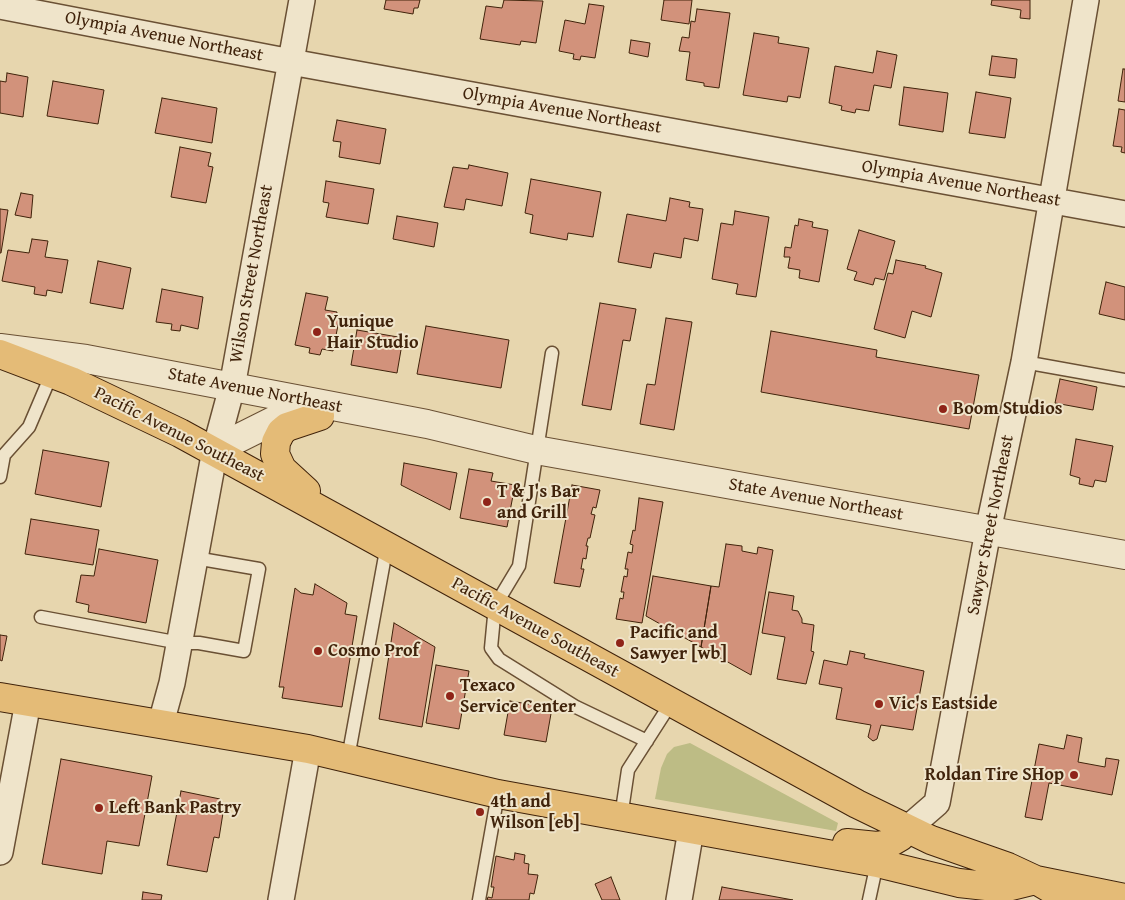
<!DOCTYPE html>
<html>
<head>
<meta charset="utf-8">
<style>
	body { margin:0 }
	canvas { display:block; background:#e7d6ae }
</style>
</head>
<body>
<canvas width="1125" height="900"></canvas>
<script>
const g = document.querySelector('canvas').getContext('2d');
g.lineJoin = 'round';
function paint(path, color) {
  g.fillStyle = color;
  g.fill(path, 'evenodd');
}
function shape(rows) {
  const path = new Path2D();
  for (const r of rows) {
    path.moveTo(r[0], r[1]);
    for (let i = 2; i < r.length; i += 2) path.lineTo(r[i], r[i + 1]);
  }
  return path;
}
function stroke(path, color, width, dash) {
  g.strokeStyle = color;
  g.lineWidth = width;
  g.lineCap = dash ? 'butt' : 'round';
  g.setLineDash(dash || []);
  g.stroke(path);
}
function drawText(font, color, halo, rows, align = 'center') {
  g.font = font + ' "Gentium Book Plus",serif';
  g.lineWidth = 4;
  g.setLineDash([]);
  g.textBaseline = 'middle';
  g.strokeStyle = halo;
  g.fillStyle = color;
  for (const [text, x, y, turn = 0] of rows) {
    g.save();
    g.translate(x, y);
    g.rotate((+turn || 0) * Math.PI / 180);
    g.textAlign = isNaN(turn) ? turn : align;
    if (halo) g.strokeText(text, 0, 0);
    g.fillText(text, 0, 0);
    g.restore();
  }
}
const green = shape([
	[690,743,838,823,836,831,655,799,661,768,667,754,674,747]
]);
const building = shape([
	[386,0,420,0,418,8,414,8,413,14,384,9,386,0],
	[504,0,543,1,536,43,521,41,520,45,480,39,486,6,502,8,504,0],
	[664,0,692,0,689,24,661,20,664,0],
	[992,0,1030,0,1030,19,1020,18,1021,10,991,5,992,0],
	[589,4,604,6,595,58,581,56,580,60,573,59,574,54,559,51,565,20,585,24,589,4],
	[697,9,730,13,719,88,704,86,704,83,686,80,690,52,679,51,682,37,689,38,691,21,695,22,697,9],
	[754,33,779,37,778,43,809,48,800,98,788,96,787,102,743,95,754,33],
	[631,40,650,43,648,57,629,53,631,40],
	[877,51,897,55,891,88,874,85,869,111,856,109,855,113,841,110,842,106,829,103,835,66,873,73,877,51],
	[992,56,1017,59,1015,78,989,75,992,56],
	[1123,69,1125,69,1125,102,1118,101,1123,69],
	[7,73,28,77,23,117,0,113,0,81,6,82,7,73],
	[53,81,104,90,98,124,47,116,53,81],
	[904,87,948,93,943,132,899,125,904,87],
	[976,92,1011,98,1005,138,969,133,976,92],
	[162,98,217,108,212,143,155,133,162,98],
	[1119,109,1125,110,1125,153,1121,152,1122,147,1113,146,1119,109],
	[337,120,386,129,380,164,339,157,341,142,333,141,337,120],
	[180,147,211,153,208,166,213,167,206,203,171,197,180,147],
	[469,165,508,173,502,206,466,199,464,210,444,207,453,167,468,169,469,165],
	[531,179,601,192,593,237,568,233,567,240,530,233,533,215,525,213,531,179],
	[326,181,374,189,368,224,326,217,329,203,323,202,326,181],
	[21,193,33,195,31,218,15,215,21,193],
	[670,198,690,202,689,207,703,209,698,241,684,238,681,258,654,253,651,268,618,262,627,214,666,221,670,198],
	[0,209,8,210,1,253,0,253,0,209],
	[735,211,769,217,756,297,736,294,738,284,712,279,721,223,733,225,735,211],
	[397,216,438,223,434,247,393,239,397,216],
	[799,219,813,222,812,227,828,230,819,282,799,278,800,270,788,268,790,257,784,257,785,247,791,248,795,225,798,226,799,219],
	[859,230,895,241,884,280,875,278,873,285,854,280,857,272,847,269,859,230],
	[32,239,48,241,45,257,68,260,62,293,47,290,46,296,34,294,35,287,2,281,8,250,29,253,32,239],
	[896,260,926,266,925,268,942,273,931,317,912,311,905,338,874,329,888,273,893,274,896,260],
	[98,261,131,268,123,309,90,303,98,261],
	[1106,282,1125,287,1125,320,1099,314,1106,282],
	[162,289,203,297,198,329,181,325,180,331,171,330,172,324,156,322,162,289],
	[306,293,328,297,325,310,337,312,336,319,339,320,333,351,322,349,320,355,309,353,310,348,295,345,306,293],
	[600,303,636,309,630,341,623,340,611,410,582,405,600,303],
	[666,318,692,322,674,430,640,424,647,384,655,385,666,318],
	[426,326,509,340,501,388,417,374,426,326],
	[357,330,398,337,397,343,402,344,397,373,351,365,357,330],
	[771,331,877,350,876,357,979,375,969,429,761,392,771,331],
	[1060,379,1097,387,1093,410,1055,403,1060,379],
	[1076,439,1113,446,1106,482,1095,480,1093,487,1079,484,1080,478,1070,475,1076,439],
	[43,450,109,462,101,507,35,494,43,450],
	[404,463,457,473,450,510,401,485,404,463],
	[469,469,493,473,491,481,515,485,507,527,460,518,469,469],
	[572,485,600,490,596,508,593,507,591,514,595,515,590,538,588,538,586,546,588,546,586,559,583,558,581,569,584,569,580,587,554,583,572,485],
	[639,498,663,502,642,623,616,619,620,598,623,599,624,592,621,592,624,576,627,577,628,569,625,569,628,552,632,553,633,545,630,544,633,530,635,531,639,498],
	[31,519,99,530,93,565,25,554,31,519],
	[726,544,742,546,742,551,757,554,758,547,773,550,751,675,701,647,711,586,719,587,726,544],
	[99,549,158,560,146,623,88,612,89,605,76,602,81,575,94,576,99,549],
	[653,576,711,586,701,647,646,616,653,576],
	[315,584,347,603,345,614,357,616,342,707,282,698,284,687,279,687,295,588,301,593,313,595,315,584],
	[769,592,794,596,792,610,798,611,802,619,802,623,814,625,811,651,814,652,806,684,777,679,785,637,762,633,769,592],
	[394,623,435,647,422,727,379,719,394,623],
	[0,635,7,636,2,661,0,660,0,635],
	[850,651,865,654,864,658,924,671,913,730,881,725,877,739,873,741,868,737,871,725,836,719,842,688,819,684,824,660,847,665,850,651],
	[436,665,469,671,459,729,426,723,436,665],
	[510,701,552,708,546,742,504,735,510,701],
	[1067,735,1082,738,1078,762,1105,767,1106,758,1119,760,1112,795,1049,783,1042,820,1025,817,1039,744,1064,749,1067,735],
	[61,759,152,776,139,846,107,841,102,874,42,864,61,759],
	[181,791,220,799,217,812,223,813,219,838,214,837,207,872,167,865,181,791],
	[515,853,525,855,524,863,529,864,528,874,538,875,534,894,530,893,529,900,487,900,488,897,492,898,494,887,491,887,496,856,514,860,515,853],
	[611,877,620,900,602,900,595,884,611,877],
	[722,887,793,900,719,900,722,887],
	[143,892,162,895,161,900,142,900,143,892]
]);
const service = shape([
	[552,353,519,566,495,606,491,648,499,659,576,707,647,741],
	[1024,362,1125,380],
	[0,477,4,455,29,427,52,373],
	[41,617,180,643,199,643,244,651,259,569,195,558],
	[348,758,387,545],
	[621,817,628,770,671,703],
	[479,900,498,794],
	[869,900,877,863]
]);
const minor = shape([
	[0,6,291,62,1125,214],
	[161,723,172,683,215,450,232,387,302,0],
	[907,829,937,803,988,531,1024,362,1086,0],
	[0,852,28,702],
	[281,900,308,749],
	[679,900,691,830]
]);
const tertiary = shape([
	[0,348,86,359,427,424,536,450,1125,555],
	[215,450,277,419,299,414,311,415]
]);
const primary = shape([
	[0,354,71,381,180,433,857,804,931,840,1008,867,1036,880,1070,900],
	[306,491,282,469,275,454,276,442,281,432,287,427,320,416],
	[0,697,308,749,498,794,877,863,959,883,1003,888,1036,880,1125,898],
	[847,843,877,846,888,844,900,837,907,829]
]);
const markers = [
	[317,332,5,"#8f2418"],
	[943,409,5,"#8f2418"],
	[487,502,5,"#8f2418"],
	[620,643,5,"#8f2418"],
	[318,651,5,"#8f2418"],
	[450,696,5,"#8f2418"],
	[879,704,5,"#8f2418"],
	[1074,775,5,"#8f2418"],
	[99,808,5,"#8f2418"],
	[480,812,5,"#8f2418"]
];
const streetNames = [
	["Olympia Avenue Northeast",164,37,11],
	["Olympia Avenue Northeast",562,111,10],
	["Olympia Avenue Northeast",961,184,10],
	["Wilson Street Northeast",252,274,-80],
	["State Avenue Northeast",255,391,11],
	["Pacific Avenue Southeast",179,435,27],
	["State Avenue Northeast",816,500,10],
	["Sawyer Street Northeast",991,525,-79],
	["Pacific Avenue Southeast",535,628,29]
];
const poiNames = [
	["Yunique",327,322],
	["Hair Studio",327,343],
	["Boom Studios",953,409],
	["T & J's Bar",497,492],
	["and Grill",497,513],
	["Pacific and",630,633],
	["Sawyer [wb]",630,654],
	["Cosmo Prof",328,651],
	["Texaco",460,686],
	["Service Center",460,707],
	["Vic's Eastside",889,704],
	["Roldan Tire SHop",1064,775,"right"],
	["4th and",490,802],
	["Wilson [eb]",490,823],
	["Left Bank Pastry",109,808]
];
paint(green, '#bdbc85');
paint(building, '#d2927b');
stroke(building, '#40230b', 1);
stroke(service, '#6a5034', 15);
stroke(minor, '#6a5034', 28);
stroke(tertiary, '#6a5034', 30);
stroke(primary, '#40230b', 30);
stroke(service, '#efe4ca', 12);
stroke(minor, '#efe4ca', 25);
stroke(tertiary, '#efe4ca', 28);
stroke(primary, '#e4bb77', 28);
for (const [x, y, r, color] of markers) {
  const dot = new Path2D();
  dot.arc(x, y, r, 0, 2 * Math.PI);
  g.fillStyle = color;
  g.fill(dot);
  stroke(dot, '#efe4ca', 2);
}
drawText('18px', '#40230b', '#efe4ca', streetNames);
drawText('bold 18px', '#40230b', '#efe4ca', poiNames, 'left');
</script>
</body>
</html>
